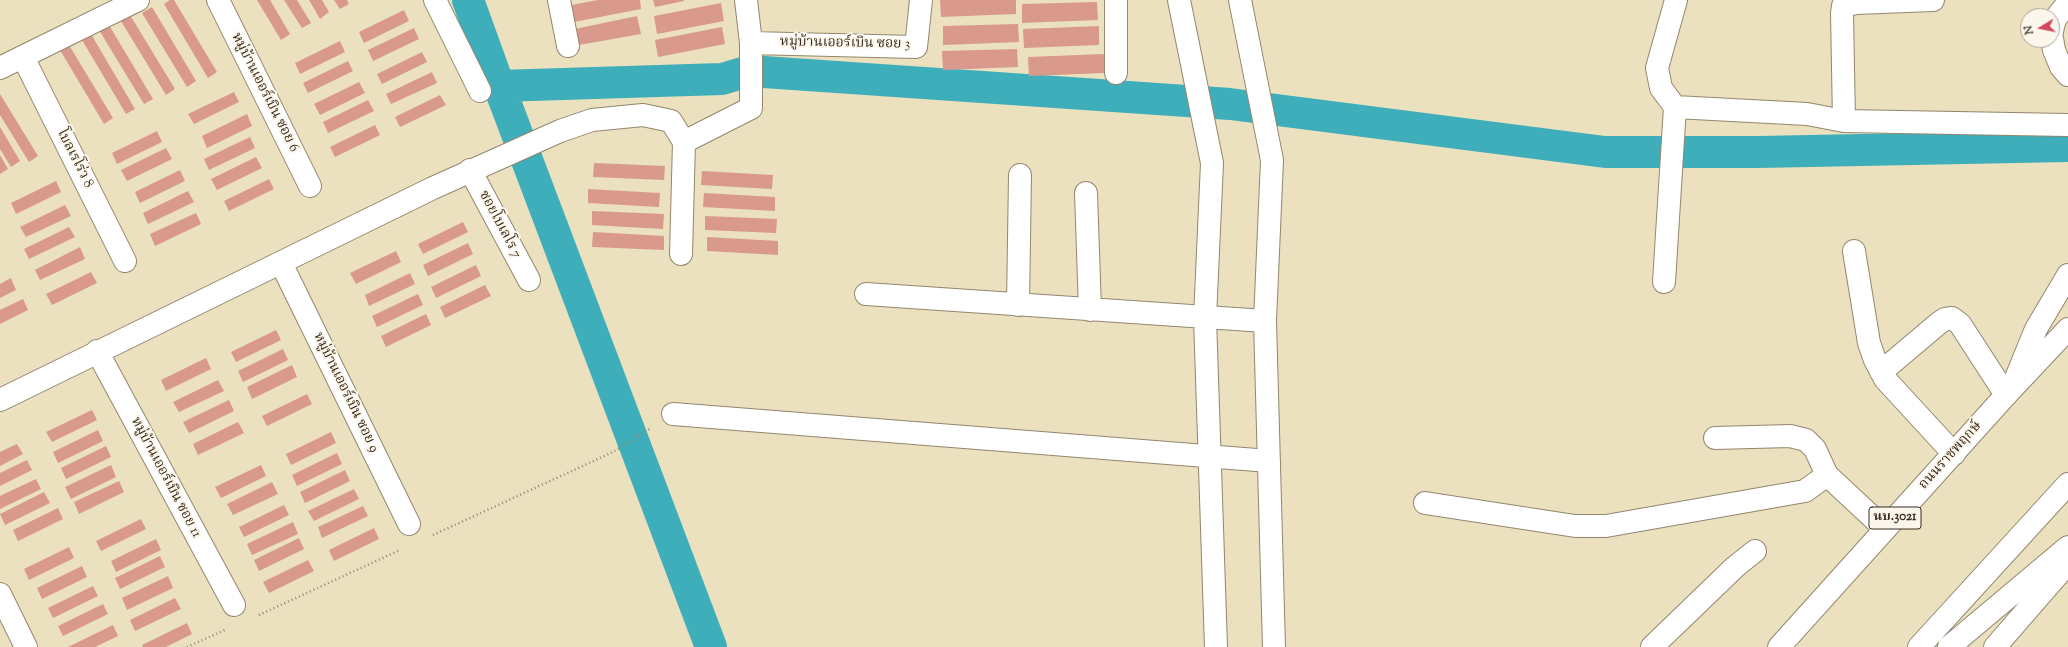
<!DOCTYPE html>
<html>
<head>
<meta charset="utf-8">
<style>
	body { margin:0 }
	#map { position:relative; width:2068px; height:647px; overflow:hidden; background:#ebe1be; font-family:"Sorts Mill Goudy",serif }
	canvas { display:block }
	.north { position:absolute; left:2020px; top:8px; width:40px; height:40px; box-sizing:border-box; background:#fbf7ec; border:1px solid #aea59a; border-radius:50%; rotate:260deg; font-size:11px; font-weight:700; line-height:16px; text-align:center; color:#3b2a1e }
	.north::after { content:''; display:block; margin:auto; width:14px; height:18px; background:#d1495b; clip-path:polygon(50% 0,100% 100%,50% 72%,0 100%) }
</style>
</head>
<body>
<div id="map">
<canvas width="2068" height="647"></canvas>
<div class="north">N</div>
</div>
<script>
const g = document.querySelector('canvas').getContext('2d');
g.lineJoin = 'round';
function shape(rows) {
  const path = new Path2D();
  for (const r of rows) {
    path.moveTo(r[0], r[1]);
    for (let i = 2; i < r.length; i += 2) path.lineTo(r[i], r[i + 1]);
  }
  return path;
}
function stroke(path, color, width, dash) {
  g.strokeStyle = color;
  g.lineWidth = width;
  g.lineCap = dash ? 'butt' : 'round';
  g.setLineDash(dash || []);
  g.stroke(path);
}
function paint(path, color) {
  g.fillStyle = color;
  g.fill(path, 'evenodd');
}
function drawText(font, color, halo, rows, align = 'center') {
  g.font = font + ' "Sorts Mill Goudy","Noto Serif Thai",serif';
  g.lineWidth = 4;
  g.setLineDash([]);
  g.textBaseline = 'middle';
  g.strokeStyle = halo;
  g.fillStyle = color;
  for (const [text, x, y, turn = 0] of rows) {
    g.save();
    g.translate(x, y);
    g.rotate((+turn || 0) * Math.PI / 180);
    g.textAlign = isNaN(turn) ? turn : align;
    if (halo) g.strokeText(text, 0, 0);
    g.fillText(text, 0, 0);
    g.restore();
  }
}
const canal = shape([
	[468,0,499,86,711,647],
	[499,86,722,79,749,71,1230,104,1605,152,1758,152,2068,146]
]);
const building = shape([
	[170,0,174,0,217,72,208,78,164,4],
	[257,0,270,0,290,34,281,40],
	[284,0,297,0,311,23,302,28],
	[309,0,322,0,329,12,320,19],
	[334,0,347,0,349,4,340,9],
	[598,0,640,0,641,9,574,22,571,5],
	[653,0,684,0,684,1,655,7],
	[940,0,1016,0,1016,14,941,17],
	[1097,2,1098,20,1022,23,1022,4],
	[721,3,724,21,657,34,654,16],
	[152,7,196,81,187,87,142,13],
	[404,10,409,21,364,43,359,32],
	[130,15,175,89,166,95,121,21],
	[637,16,641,34,573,46,570,30],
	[1018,24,1019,42,943,45,943,26],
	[109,25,153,99,144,104,99,30],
	[1099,26,1099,45,1024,48,1023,29],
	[722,27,725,44,658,57,655,40],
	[414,28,419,39,373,61,368,50],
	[91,34,135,109,126,114,82,40],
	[340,41,345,52,300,74,295,63],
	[69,45,113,118,104,124,60,50],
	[1017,49,1018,67,943,70,942,51],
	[422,52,427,62,382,84,377,74],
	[1104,54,1104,73,1029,76,1028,57],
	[348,61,353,71,308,93,303,83],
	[432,72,437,83,391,104,386,94],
	[359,82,365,93,320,115,314,104],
	[234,92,239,102,194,124,188,114],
	[0,94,38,156,29,162,0,115],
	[440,95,446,105,400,127,395,117],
	[368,100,374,111,328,133,323,122],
	[247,114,252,126,207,148,202,136],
	[375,125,380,135,335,157,330,147],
	[0,127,20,161,11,167,0,149],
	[157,131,162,142,117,164,112,153],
	[250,137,255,148,209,170,204,159],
	[166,148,172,159,127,181,121,170],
	[0,155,8,169,0,174],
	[256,157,262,168,217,190,211,179],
	[594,163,665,166,664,180,593,177],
	[180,170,185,181,140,203,135,192],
	[702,171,773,175,772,189,701,185],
	[269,179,274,189,229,211,224,201],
	[56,181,61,192,16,214,11,203],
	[588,189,660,193,659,207,588,203],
	[188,191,194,202,148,224,143,213],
	[704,193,775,197,775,211,703,207],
	[65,205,71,216,26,237,20,227],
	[592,211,664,214,663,229,592,225],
	[196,213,201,224,155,246,150,234],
	[705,216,777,219,776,233,705,230],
	[463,222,468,232,423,254,418,244],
	[69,227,75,237,29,259,24,249],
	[593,232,664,236,664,250,592,247],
	[707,237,778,241,778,255,707,251],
	[468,243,473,254,428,276,423,265],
	[80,247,85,259,40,280,35,270],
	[396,251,401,262,356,284,350,273],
	[476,265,481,276,436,298,431,287],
	[91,272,97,283,52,305,46,294],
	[410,273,415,284,369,306,365,295],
	[11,278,16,290,0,298,0,284],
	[485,285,491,296,445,318,440,307],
	[418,294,423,305,377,327,372,316],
	[23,299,28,310,0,324,0,310],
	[426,314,431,325,386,347,381,336],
	[276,330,281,340,236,362,231,352],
	[283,349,288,360,243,382,238,371],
	[206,358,211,369,166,391,161,380],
	[292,365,297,377,252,399,247,387],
	[218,380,224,391,179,412,173,402],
	[307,394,312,404,267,426,262,416],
	[229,400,234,411,189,433,183,422],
	[92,410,97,420,52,442,46,432],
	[238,422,244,433,198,455,193,444],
	[98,430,103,441,58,463,53,452],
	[331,432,336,443,291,465,286,454],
	[17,444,23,454,0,466,0,452],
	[106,446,111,457,66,479,61,468],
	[337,453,342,464,297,486,292,475],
	[27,460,32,470,0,486,0,473],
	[111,465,116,477,71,499,65,487],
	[261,465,266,476,221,498,215,487],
	[345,470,350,481,305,503,300,492],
	[36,479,41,489,0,509,0,496],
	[119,481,124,492,79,514,74,502],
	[272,482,278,494,233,515,227,504],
	[354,489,359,499,314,521,308,511],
	[44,492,50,503,5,525,0,514],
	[284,505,289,515,244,537,239,527],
	[363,506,368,516,322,538,318,527],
	[58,508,63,519,18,541,13,530],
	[141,519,146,529,101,551,96,541],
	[293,522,298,534,252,555,247,544],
	[374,528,379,539,334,561,329,550],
	[299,538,304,549,259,571,254,560],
	[156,539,161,550,116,572,111,561],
	[69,547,74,558,29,580,24,569],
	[160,556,165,567,120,589,115,578],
	[308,560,314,571,269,593,263,582],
	[82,566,87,577,42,599,37,588],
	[168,576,173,588,127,610,122,598],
	[93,586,98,596,53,618,48,608],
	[175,598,181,609,135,631,130,620],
	[103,604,108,614,63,636,58,626],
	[187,623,192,634,166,647,143,647,142,645],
	[113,625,118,636,95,647,68,647]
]);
const path = shape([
	[433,535,613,452,651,428],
	[259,615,400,550],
	[187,647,225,630]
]);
const minor = shape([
	[218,0,310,186],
	[435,0,480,91],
	[559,0,568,46],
	[1179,0,1212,163,1205,318,1216,647],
	[1240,0,1272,160,1265,321,1274,647],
	[1676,0,1657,68,1661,88,1675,107,1807,114,1844,121,2068,125],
	[2052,31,2055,19,2068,3],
	[2052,38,2054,50,2061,67,2068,75],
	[751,43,916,47,921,0],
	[23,57,125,261],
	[0,68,138,0],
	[1116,73,1116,0],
	[1844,121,1842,13,1843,6,1856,3,1933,0],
	[470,170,529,280],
	[1086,193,1090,310],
	[1854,251,1869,343,1875,360,1885,379,1954,454],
	[681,254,684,142],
	[281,263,409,524],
	[1664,282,1675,107],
	[866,294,1265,321],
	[1018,305,1020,175],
	[97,351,234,605],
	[1881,372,1939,323,1945,319,1952,318,1960,324,2006,395],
	[0,400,433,188,560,131,592,120,643,115,671,121,684,142,751,108,751,43,746,0],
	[673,414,1269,461],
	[1715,438,1790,436,1806,440,1815,449,1827,475,1885,529],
	[1425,503,1575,526,1606,526,1805,491,1827,475],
	[0,594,26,647],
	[1652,647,1735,567,1755,551]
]);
const major = shape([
	[2016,378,2036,329,2068,275],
	[1779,647,2006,395,2068,329],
	[1919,647,2068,484],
	[1949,647,2068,547],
	[1995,647,2068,563]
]);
const shields = [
	[1895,518,52]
];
const shieldNames = [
	["นบ.3021",1895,518]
];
const streetNames = [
	["หมู่บ้านเออร์เบิน ซอย 3",845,44,1],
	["หมู่บ้านเออร์เบิน ซอย 6",264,93,63],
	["โบลเรโร่ว 8",74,159,63],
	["ซอยโบเลโร 7",499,225,62],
	["หมู่บ้านเออร์เบิน ซอย 9",345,393,64],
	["ถนนราชพฤกษ์",1951,456,-48],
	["หมู่บ้านเออร์เบิน ซอย 11",165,478,62]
];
stroke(canal, '#3faebb', 32);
paint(building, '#d9998d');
stroke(minor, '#93866e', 24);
stroke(major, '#93866e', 24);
stroke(path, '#93866e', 2.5, [1, 3]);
stroke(minor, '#fff', 22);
stroke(major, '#fff', 22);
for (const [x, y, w] of shields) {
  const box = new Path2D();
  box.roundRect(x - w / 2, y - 11, w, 22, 3);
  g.fillStyle = '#fbf7ec';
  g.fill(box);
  stroke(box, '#3b2a1e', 1);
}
drawText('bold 13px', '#3b2a1e', null, shieldNames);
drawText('14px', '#3b2a1e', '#fbf7ec', streetNames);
</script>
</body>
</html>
